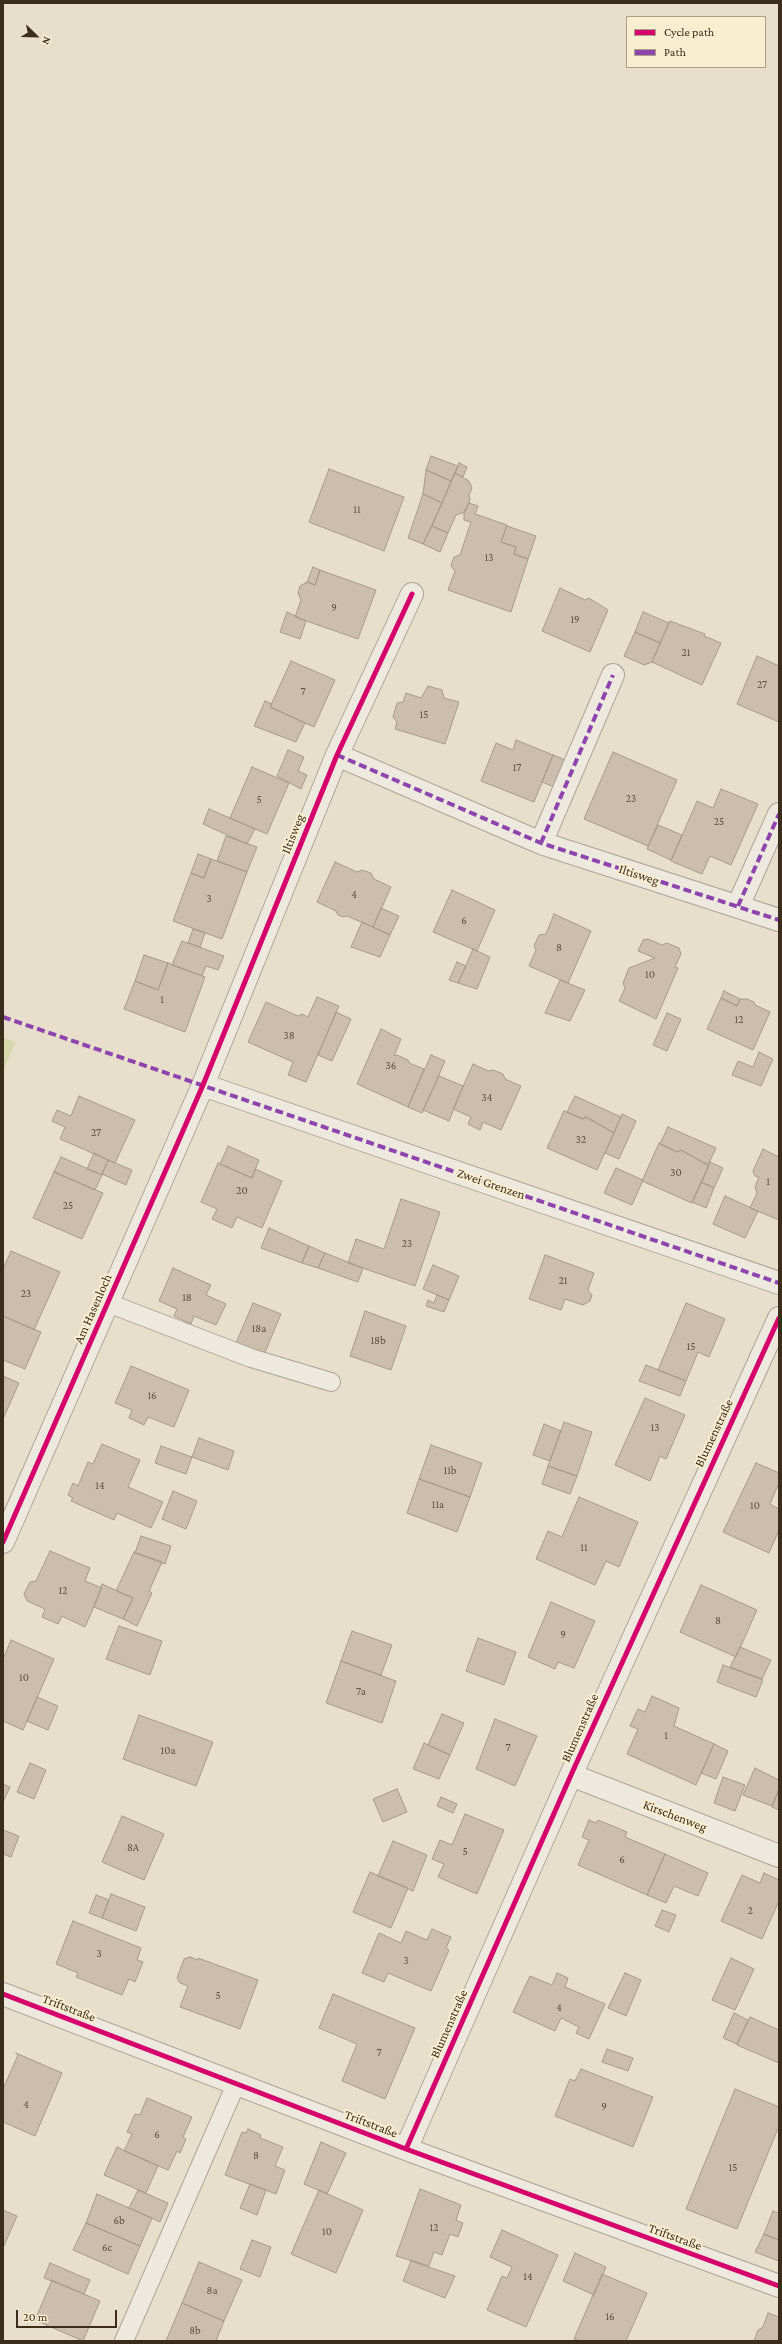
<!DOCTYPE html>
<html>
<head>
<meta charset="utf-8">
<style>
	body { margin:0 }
	#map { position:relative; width:782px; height:2344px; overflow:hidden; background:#e7dfcb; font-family:"Crimson Pro",serif }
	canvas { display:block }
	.frame { position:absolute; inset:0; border:4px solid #3b2c1c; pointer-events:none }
	.legend { position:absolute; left:626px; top:16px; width:140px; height:52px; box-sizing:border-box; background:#f9eed0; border:1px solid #ada088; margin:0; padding:5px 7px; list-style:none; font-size:12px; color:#3b2c1c }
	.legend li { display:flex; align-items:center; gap:8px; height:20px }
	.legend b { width:20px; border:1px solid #ada088 }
	.north { position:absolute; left:16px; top:16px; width:40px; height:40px; -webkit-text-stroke:3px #f9eed0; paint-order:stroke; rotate:113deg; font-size:11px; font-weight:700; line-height:16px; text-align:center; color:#3b2c1c }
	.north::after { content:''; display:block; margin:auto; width:14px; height:18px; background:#3b2c1c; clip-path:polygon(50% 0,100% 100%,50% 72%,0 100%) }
	.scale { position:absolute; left:16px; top:2310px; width:101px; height:18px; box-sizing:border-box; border:2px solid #3b2c1c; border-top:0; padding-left:5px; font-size:12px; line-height:14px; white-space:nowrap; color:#3b2c1c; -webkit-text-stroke:3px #f9eed0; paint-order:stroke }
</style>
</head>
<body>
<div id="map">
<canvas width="782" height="2344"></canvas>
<div class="frame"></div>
<ul class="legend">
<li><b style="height:5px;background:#d6006c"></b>Cycle path</li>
<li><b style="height:5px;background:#8e44ad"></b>Path</li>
</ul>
<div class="north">N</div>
<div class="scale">20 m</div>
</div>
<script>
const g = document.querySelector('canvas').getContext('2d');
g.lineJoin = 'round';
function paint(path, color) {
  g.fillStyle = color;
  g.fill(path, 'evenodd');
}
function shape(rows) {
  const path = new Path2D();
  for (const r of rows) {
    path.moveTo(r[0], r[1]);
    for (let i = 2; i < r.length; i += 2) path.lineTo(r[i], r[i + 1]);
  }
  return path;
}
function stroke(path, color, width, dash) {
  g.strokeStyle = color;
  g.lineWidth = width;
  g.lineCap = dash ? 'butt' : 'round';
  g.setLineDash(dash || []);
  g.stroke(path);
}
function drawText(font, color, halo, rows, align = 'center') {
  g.font = font + ' "Crimson Pro",serif';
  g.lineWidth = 4;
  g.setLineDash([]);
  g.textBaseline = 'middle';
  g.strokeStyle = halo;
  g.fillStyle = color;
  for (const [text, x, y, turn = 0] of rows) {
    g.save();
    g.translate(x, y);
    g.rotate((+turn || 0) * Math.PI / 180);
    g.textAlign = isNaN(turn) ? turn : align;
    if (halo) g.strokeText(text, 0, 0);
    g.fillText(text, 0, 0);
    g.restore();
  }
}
const green = shape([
	[3,1038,16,1042,3,1071]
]);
const building = shape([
	[431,456,458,466,451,481,426,470,431,456],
	[459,463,467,467,463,477,455,473,459,463],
	[329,469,404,497,384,551,309,522,329,469],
	[426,470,451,481,442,503,423,494,426,470],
	[455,473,469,481,472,488,469,495,470,500,465,512,456,515,448,533,432,526,455,473],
	[423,494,442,503,423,544,408,538,423,494],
	[469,503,478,506,475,514,507,525,501,542,516,547,514,554,528,559,511,612,448,590,455,571,451,566,454,557,460,555,471,522,464,520,464,512,469,503],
	[432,526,448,533,440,552,423,544,432,526],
	[507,526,536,536,528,559,514,554,516,547,501,542,507,526],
	[313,567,320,570,315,585,307,582,313,567],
	[320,570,376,590,358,639,295,617,301,600,298,593,300,586,307,582,315,585,320,570],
	[560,588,585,600,589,598,608,610,590,652,542,631,560,588],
	[287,612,306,621,300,639,280,632,287,612],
	[643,612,669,623,660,643,635,632,643,612],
	[670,621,705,634,704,636,721,643,702,685,652,662,670,621],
	[635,632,660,643,652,662,644,665,624,656,635,632],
	[757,656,779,666,779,722,737,704,757,656],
	[291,661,335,680,314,727,270,707,291,661],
	[428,686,442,690,444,698,459,702,445,744,395,729,397,722,393,717,397,703,403,702,406,693,421,698,428,686],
	[265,701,272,704,270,707,305,723,296,742,254,726,265,701],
	[516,740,553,755,534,802,481,781,496,743,513,750,516,740],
	[288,750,304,757,298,771,307,775,301,789,277,776,288,750],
	[613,752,677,780,648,846,584,819,613,752],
	[553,755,568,761,557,788,542,782,553,755],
	[252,767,289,783,267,834,230,818,252,767],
	[721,789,758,804,731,865,710,856,702,874,671,861,697,801,713,808,721,789],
	[209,809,255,829,247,844,203,824,209,809],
	[658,825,682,835,671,860,647,849,658,825],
	[226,836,257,847,247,872,217,861,226,836],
	[198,854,211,859,204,878,191,873,198,854],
	[211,859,247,872,222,939,173,921,191,873,204,878,211,859],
	[335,862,357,872,362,870,371,873,374,879,391,887,373,927,347,916,343,917,338,915,336,911,317,902,335,862],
	[452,890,495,910,477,951,433,932,452,890],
	[381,908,399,916,390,935,373,927,381,908],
	[554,914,591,931,568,983,529,966,536,950,534,946,539,935,546,934,554,914],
	[362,922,390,935,380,957,351,947,362,922],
	[193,929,205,933,200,947,188,943,193,929],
	[648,939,662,945,667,943,679,948,681,954,675,967,678,968,656,1019,619,1001,625,988,623,983,629,968,655,958,638,951,643,940,648,939],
	[182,941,224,956,218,970,206,966,202,976,172,965,182,941],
	[473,949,490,957,477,989,458,983,473,949],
	[144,955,168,963,158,990,135,981,144,955],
	[457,962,466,966,458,983,449,980,457,962],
	[168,963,205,977,185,1032,124,1009,135,981,158,990,168,963],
	[560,980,585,990,570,1021,545,1013,560,980],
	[724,991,740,999,737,1006,721,998,724,991],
	[317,997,339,1006,306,1082,288,1075,293,1062,248,1042,266,1002,298,1016,302,1014,308,1017,317,997],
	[721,998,737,1006,740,999,747,999,754,1002,755,1005,770,1012,753,1050,707,1029,721,998],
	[336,1012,351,1019,332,1061,318,1055,336,1012],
	[667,1013,681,1019,667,1051,653,1045,667,1013],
	[381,1029,401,1039,394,1056,397,1055,408,1060,409,1063,424,1069,408,1107,357,1084,381,1029],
	[759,1052,773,1059,761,1086,732,1075,738,1061,753,1067,759,1052],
	[431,1055,445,1061,422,1113,408,1107,431,1055],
	[473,1064,488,1071,493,1070,503,1074,505,1079,521,1086,501,1130,483,1122,480,1130,468,1124,471,1117,453,1109,473,1064],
	[439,1076,463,1086,449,1121,423,1110,439,1076],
	[79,1096,135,1120,115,1163,60,1139,65,1127,52,1121,57,1110,71,1116,79,1096],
	[575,1096,621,1117,614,1133,586,1117,583,1119,567,1112,575,1096],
	[564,1111,583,1119,586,1117,614,1133,597,1170,547,1148,564,1111],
	[622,1114,636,1121,619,1159,605,1153,622,1114],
	[668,1127,716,1148,708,1165,681,1150,677,1152,660,1144,668,1127],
	[659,1143,677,1152,681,1150,709,1166,692,1203,642,1181,659,1143],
	[228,1146,259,1160,252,1178,220,1164,228,1146],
	[763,1149,779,1157,779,1220,750,1208,757,1193,755,1187,759,1177,755,1176,753,1171,763,1149],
	[94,1153,108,1160,102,1175,87,1169,94,1153],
	[61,1157,102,1175,95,1190,54,1172,61,1157],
	[108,1160,132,1170,126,1185,102,1174,108,1160],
	[710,1162,723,1168,714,1188,701,1182,710,1162],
	[218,1163,252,1178,255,1169,282,1181,262,1228,237,1217,232,1228,212,1219,217,1209,201,1202,218,1163],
	[616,1168,643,1180,632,1205,604,1193,616,1168],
	[54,1172,103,1193,82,1239,33,1218,54,1172],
	[701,1182,714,1188,706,1208,692,1202,701,1182],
	[725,1196,758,1211,745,1238,713,1224,725,1196],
	[401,1199,440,1212,415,1286,348,1263,356,1239,384,1249,401,1199],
	[269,1228,309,1246,302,1263,261,1248,269,1228],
	[309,1246,325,1253,318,1268,302,1263,309,1246],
	[11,1251,60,1272,34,1330,3,1316,3,1269,11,1251],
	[325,1253,363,1268,358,1282,318,1268,325,1253],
	[545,1255,594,1273,588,1290,592,1295,590,1301,583,1305,565,1299,561,1310,529,1299,545,1255],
	[433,1265,459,1276,449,1300,423,1289,433,1265],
	[173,1268,211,1285,206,1295,226,1304,216,1325,194,1316,191,1324,174,1316,177,1309,159,1301,173,1268],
	[437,1295,449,1300,444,1312,426,1306,428,1300,434,1303,437,1295],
	[253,1303,281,1314,263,1357,236,1343,253,1303],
	[686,1303,725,1319,709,1357,698,1352,686,1381,658,1370,686,1303],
	[365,1311,406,1326,391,1370,350,1356,365,1311],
	[3,1316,41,1332,25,1369,3,1360,3,1316],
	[646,1365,686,1381,680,1396,639,1381,646,1365],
	[131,1366,189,1390,174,1427,148,1417,144,1425,129,1418,132,1410,115,1403,131,1366],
	[3,1376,19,1383,3,1419,3,1376],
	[645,1398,685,1415,666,1459,660,1456,650,1481,615,1465,645,1398],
	[564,1422,592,1432,577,1476,548,1466,564,1422],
	[544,1424,561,1431,550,1461,533,1455,544,1424],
	[199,1438,234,1451,228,1470,192,1457,199,1438],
	[102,1444,140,1460,128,1487,163,1502,151,1528,117,1513,114,1520,71,1501,73,1498,68,1495,73,1483,78,1486,88,1462,93,1464,102,1444],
	[431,1445,482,1463,470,1497,419,1479,431,1445],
	[161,1446,192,1457,186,1474,155,1463,161,1446],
	[756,1463,779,1473,779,1483,770,1504,779,1509,779,1530,769,1553,723,1532,756,1463],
	[548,1466,577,1476,570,1494,542,1484,548,1466],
	[419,1479,470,1497,457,1532,407,1513,419,1479],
	[173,1491,197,1501,186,1529,162,1519,173,1491],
	[579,1497,638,1522,619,1567,606,1561,595,1585,536,1559,548,1531,562,1537,579,1497],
	[141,1536,171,1546,165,1564,135,1553,141,1536],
	[50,1551,90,1568,85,1581,102,1588,85,1627,62,1616,58,1624,42,1617,45,1609,27,1601,24,1594,30,1582,36,1581,50,1551],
	[134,1552,162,1562,149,1591,152,1593,137,1626,123,1619,133,1598,116,1591,134,1552],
	[102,1584,133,1598,123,1619,94,1607,102,1584],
	[701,1585,757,1610,736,1657,680,1632,701,1585],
	[551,1602,595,1621,574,1668,558,1662,555,1669,528,1657,551,1602],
	[119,1626,162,1641,150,1675,106,1659,119,1626],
	[352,1631,392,1645,381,1675,341,1661,352,1631],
	[478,1638,516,1652,504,1685,466,1671,478,1638],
	[11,1640,54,1659,23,1730,3,1721,3,1659,11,1640],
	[740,1647,771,1660,762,1679,730,1667,740,1647],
	[341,1661,396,1681,382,1723,326,1703,341,1661],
	[723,1665,763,1680,756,1697,717,1682,723,1665],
	[652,1696,679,1708,674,1726,714,1744,696,1785,627,1754,638,1729,630,1726,638,1709,645,1712,652,1696],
	[37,1697,58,1706,48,1730,27,1721,37,1697],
	[442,1714,464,1723,450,1755,428,1745,442,1714],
	[139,1715,213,1742,196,1786,123,1759,139,1715],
	[495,1719,537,1736,515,1786,476,1769,495,1719],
	[424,1743,450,1755,439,1779,413,1769,424,1743],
	[714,1744,728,1751,716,1779,701,1773,714,1744],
	[30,1763,46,1770,34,1799,17,1792,30,1763],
	[755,1768,779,1780,779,1789,772,1806,743,1795,755,1768],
	[723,1777,745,1785,735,1811,714,1803,723,1777],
	[3,1784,10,1787,3,1802,3,1784],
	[397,1789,407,1812,383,1822,373,1799,397,1789],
	[779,1789,779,1810,772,1807,779,1789],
	[441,1797,457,1804,453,1813,437,1806,441,1797],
	[465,1814,504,1830,477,1894,438,1877,444,1864,432,1859,440,1840,452,1845,465,1814],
	[122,1816,164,1834,144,1880,102,1862,122,1816],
	[589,1820,596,1823,598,1820,627,1832,625,1837,665,1854,647,1895,578,1865,589,1840,582,1837,589,1820],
	[3,1830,19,1836,11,1857,3,1854,3,1830],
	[393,1841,427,1855,413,1891,378,1876,393,1841],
	[665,1854,708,1873,698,1896,674,1886,666,1903,647,1895,665,1854],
	[370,1872,408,1888,391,1928,353,1912,370,1872],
	[764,1873,779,1880,779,1901,762,1939,721,1921,742,1875,760,1883,764,1873],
	[111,1894,145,1907,136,1931,102,1918,111,1894],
	[96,1895,109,1900,102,1918,89,1913,96,1895],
	[662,1910,676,1915,669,1932,655,1926,662,1910],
	[73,1921,141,1948,137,1960,143,1962,135,1982,129,1979,122,1995,76,1977,78,1973,56,1964,73,1921],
	[432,1929,451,1937,446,1948,449,1950,431,1991,388,1973,384,1982,362,1973,379,1933,401,1943,406,1931,427,1940,432,1929],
	[190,1957,198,1960,198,1958,258,1980,240,2029,180,2007,188,1986,180,1983,177,1978,184,1959,190,1957],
	[731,1958,754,1969,735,2010,712,2000,731,1958],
	[557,1973,568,1978,565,1987,605,2004,589,2039,576,2033,579,2027,561,2018,555,2031,513,2012,530,1976,552,1985,557,1973],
	[625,1973,641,1980,626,2016,608,2008,625,1973],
	[333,1994,415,2028,385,2099,342,2081,357,2044,319,2028,333,1994],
	[734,2013,748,2020,737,2044,723,2038,734,2013],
	[750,2017,779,2030,779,2063,737,2045,750,2017],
	[607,2049,633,2058,628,2071,602,2062,607,2049],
	[16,2053,62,2073,35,2136,3,2122,3,2089,18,2055,16,2053],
	[581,2069,653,2097,633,2147,555,2116,570,2079,575,2081,581,2069],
	[735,2089,779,2107,779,2126,737,2229,686,2209,735,2089],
	[147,2098,192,2117,183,2137,186,2139,180,2153,177,2151,168,2170,124,2151,132,2134,127,2132,135,2114,140,2115,147,2098],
	[248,2129,261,2135,260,2138,283,2147,275,2166,285,2170,276,2194,225,2175,242,2132,246,2133,248,2129],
	[321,2142,346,2153,327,2194,304,2184,321,2142],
	[117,2147,158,2166,146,2193,104,2175,117,2147],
	[250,2184,266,2190,257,2215,240,2208,250,2184],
	[420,2189,461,2205,456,2220,463,2223,458,2237,450,2234,442,2255,434,2252,429,2266,396,2256,420,2189],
	[138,2190,168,2203,160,2222,129,2208,138,2190],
	[319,2190,363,2210,336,2273,291,2254,319,2190],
	[97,2194,152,2218,140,2246,86,2223,97,2194],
	[3,2210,17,2216,3,2248,3,2210],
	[773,2211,779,2213,779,2240,764,2234,773,2211],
	[86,2223,140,2246,128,2274,73,2250,86,2223],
	[502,2230,558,2255,526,2327,487,2310,502,2276,507,2278,512,2267,490,2257,502,2230],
	[764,2234,779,2240,779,2261,755,2252,764,2234],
	[252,2240,271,2247,260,2277,240,2269,252,2240],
	[575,2253,606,2267,594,2295,563,2281,575,2253],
	[411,2261,455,2276,445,2298,403,2281,411,2261],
	[199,2262,242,2280,224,2321,182,2303,199,2262],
	[50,2263,90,2280,84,2294,44,2278,50,2263],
	[602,2274,647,2293,626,2341,580,2341,574,2339,602,2274],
	[52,2280,100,2301,83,2341,35,2320,52,2280],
	[182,2303,224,2321,216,2341,166,2341,182,2303],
	[768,2313,779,2317,779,2341,754,2341,758,2330,763,2327,768,2313]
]);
const lane = shape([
	[108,1303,251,1358,331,1382],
	[124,2341,236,2084]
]);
const street = shape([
	[337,755,541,843,779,920],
	[541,843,613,675],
	[738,906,779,814],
	[203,1085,779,1283],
	[3,1542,203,1085,337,755,412,594],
	[571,1775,779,1856],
	[3,1994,406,2149,779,2286],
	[406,2149,571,1775,779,1318]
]);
const quiet = shape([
	[337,755,541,843,779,920],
	[541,843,613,675],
	[738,906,779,814],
	[3,1017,779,1283]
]);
const cycleway = shape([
	[3,1542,203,1085,337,755,412,594],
	[3,1994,406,2149,779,2286],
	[406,2149,571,1775,779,1318]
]);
const numberNames = [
	["11",357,510],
	["13",489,558],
	["9",334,608],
	["19",575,620],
	["21",686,653],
	["27",762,685],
	["7",303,692],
	["15",424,715],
	["17",517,768],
	["23",631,799],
	["5",259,800],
	["25",719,822],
	["4",354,895],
	["3",209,899],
	["6",464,921],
	["8",559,948],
	["10",650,975],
	["1",162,1000],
	["12",739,1020],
	["38",289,1036],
	["36",391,1066],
	["34",487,1098],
	["27",96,1133],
	["32",581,1140],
	["30",676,1173],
	["1",768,1182],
	["20",242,1191],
	["25",68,1206],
	["23",407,1244],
	["21",563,1281],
	["23",26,1294],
	["18",187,1298],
	["18a",259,1329],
	["18b",378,1341],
	["15",691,1347],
	["16",152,1396],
	["13",655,1428],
	["11b",450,1471],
	["14",100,1486],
	["11a",438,1505],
	["10",755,1506],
	["11",584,1548],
	["12",63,1591],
	["8",718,1621],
	["9",563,1635],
	["10",24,1678],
	["7a",361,1692],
	["1",666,1736],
	["7",508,1748],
	["10a",168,1751],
	["8A",133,1848],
	["5",465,1852],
	["6",622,1860],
	["2",750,1911],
	["3",99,1954],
	["3",406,1961],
	["5",218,1996],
	["4",559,2008],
	["7",379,2053],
	["4",26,2105],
	["9",604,2107],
	["6",157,2135],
	["8",256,2156],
	["15",733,2168],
	["6b",119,2221],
	["12",434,2228],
	["10",327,2232],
	["6c",107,2248],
	["14",528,2277],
	["8a",212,2291],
	["16",610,2317],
	["8b",195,2331]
];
const streetNames = [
	["Iltisweg",293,834,-68],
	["Iltisweg",639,875,18],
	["Zwei Grenzen",491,1184,19],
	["Am Hasenloch",93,1309,-66],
	["Blumenstraße",714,1433,-65],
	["Blumenstraße",580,1728,-66],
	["Kirschenweg",675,1816,21],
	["Triftstraße",69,2008,21],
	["Blumenstraße",449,2024,-66],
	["Triftstraße",371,2124,21],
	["Triftstraße",675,2237,20]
];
paint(green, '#d6d8ac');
paint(building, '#ccbdac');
stroke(building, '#a79a8a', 1);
stroke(lane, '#aca495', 20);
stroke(street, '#aca495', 24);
stroke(lane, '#eee9de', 18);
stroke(street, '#eee9de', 22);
stroke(quiet, '#8e44ad', 4, [8, 4]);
stroke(cycleway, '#d6006c', 5);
drawText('11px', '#5f5040', null, numberNames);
drawText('13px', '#3b2c1c', '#f9eed0', streetNames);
</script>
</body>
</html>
